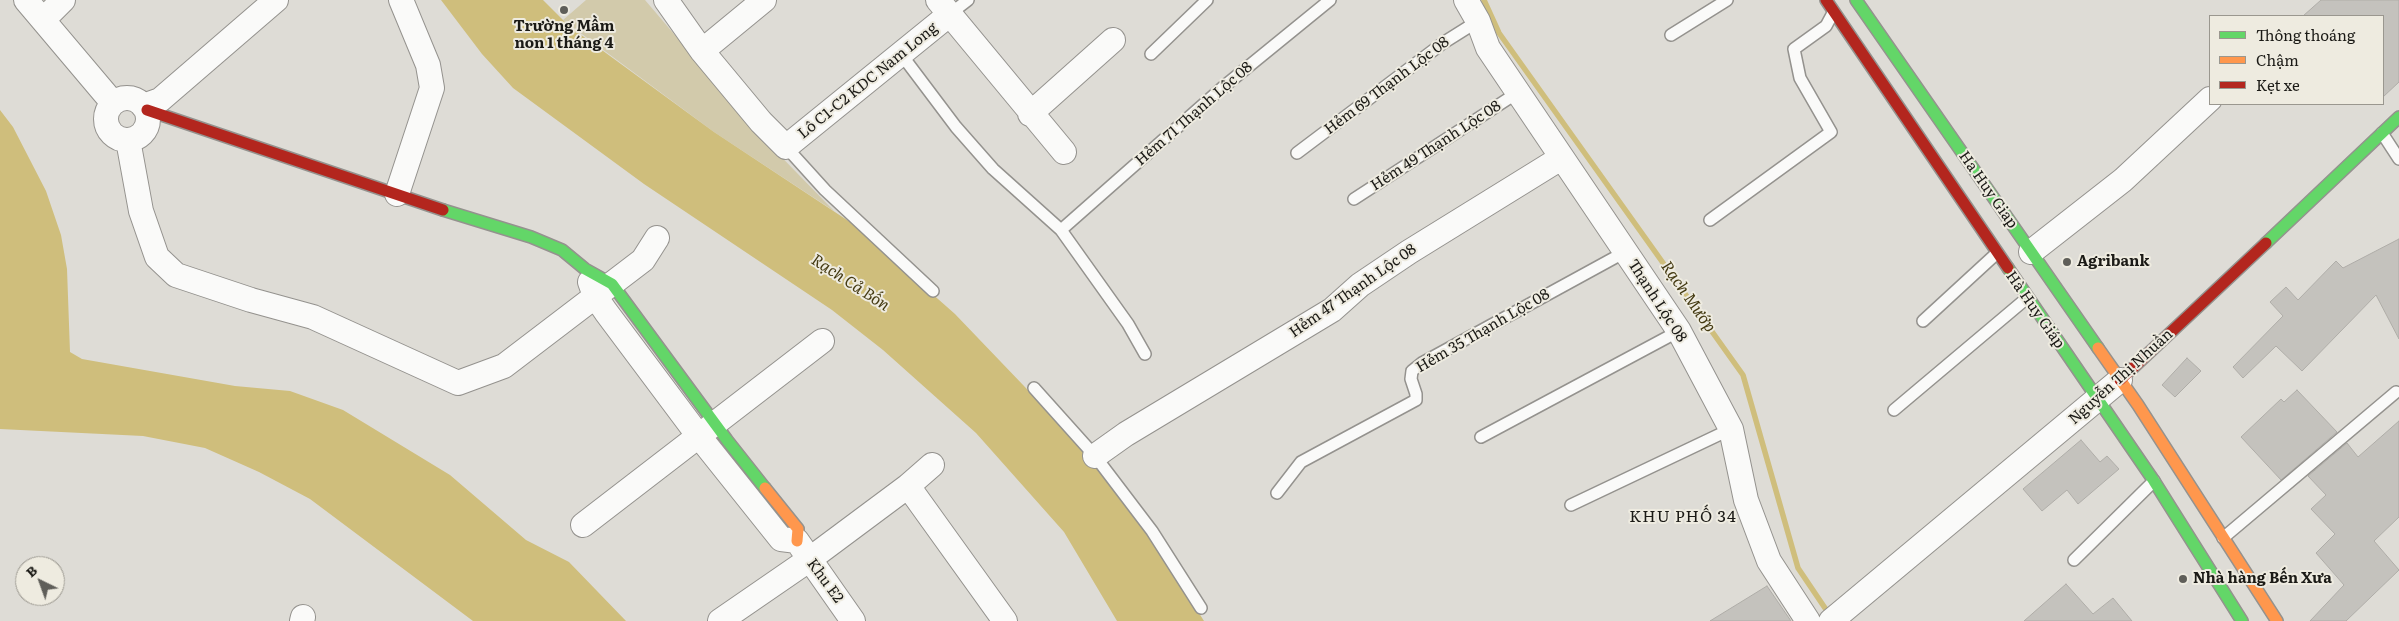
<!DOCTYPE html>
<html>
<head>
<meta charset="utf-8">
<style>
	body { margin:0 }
	#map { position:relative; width:2399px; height:621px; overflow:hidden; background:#dedcd6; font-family:Literata,serif }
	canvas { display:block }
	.legend { position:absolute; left:2209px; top:15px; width:175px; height:90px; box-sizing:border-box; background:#eeebe0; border:1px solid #9a978f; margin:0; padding:6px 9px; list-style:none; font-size:15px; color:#1b1a16 }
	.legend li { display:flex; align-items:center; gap:10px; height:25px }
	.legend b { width:25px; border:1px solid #9a978f }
	.north { position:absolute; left:15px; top:556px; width:50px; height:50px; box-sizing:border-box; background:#eeebe0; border:1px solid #9a978f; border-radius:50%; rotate:318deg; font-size:14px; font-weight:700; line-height:20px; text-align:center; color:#1b1a16 }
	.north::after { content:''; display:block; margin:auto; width:18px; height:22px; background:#5f5e59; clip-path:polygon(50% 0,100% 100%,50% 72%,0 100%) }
</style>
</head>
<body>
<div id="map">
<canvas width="2399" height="621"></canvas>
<ul class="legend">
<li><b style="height:6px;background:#63d668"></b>Thông thoáng</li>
<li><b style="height:6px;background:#ff974d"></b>Chậm</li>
<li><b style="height:6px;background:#b3261e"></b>Kẹt xe</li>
</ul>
<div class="north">B</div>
</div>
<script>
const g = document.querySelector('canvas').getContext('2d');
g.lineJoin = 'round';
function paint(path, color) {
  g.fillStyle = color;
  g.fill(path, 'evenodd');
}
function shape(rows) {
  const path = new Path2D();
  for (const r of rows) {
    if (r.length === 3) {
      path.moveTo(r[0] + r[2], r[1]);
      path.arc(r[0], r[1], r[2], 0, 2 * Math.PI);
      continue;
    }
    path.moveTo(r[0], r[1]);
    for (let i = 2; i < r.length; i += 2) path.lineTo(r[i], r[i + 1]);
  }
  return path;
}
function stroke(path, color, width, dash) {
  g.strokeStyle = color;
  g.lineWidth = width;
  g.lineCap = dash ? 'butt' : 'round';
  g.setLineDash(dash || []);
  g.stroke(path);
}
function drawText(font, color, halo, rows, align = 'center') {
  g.font = font + ' Literata,serif';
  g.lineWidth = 4;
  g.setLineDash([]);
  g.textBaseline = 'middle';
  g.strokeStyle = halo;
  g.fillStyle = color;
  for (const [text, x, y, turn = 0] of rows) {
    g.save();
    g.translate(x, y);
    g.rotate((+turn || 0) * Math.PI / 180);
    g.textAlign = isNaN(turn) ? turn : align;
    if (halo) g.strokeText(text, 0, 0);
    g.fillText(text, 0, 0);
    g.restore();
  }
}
const green = shape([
	[586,0,645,0,761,136,834,211,714,132,563,20]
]);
const water = shape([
	[441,0,543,0,569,26,714,132,853,224,955,314,1093,458,1146,530,1204,621,1117,621,1064,532,976,433,883,350,832,310,644,184,513,88,482,54],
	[0,110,13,127,46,191,61,235,67,269,70,352,82,359,235,386,290,391,343,410,450,475,526,540,569,562,626,621,473,621,310,499,259,472,205,448,143,436,0,429]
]);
const stream = shape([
	[1484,0,1499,33,1743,375,1798,568,1829,614]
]);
const building = shape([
	[2321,0,2399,0,2399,82,2383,97,2383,16,2303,16,2321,0],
	[2399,239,2399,339,2376,295,2302,371,2276,346,2243,378,2233,367,2283,316,2270,302,2286,287,2298,300,2336,261,2343,268,2399,239],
	[2187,358,2201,371,2175,397,2162,385,2187,358],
	[2297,390,2337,432,2281,480,2241,437,2281,399,2284,402,2297,390],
	[2399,421,2399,517,2374,541,2399,570,2346,621,2310,621,2344,585,2316,553,2335,534,2311,509,2326,495,2308,476,2347,443,2358,457,2399,421],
	[2081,440,2100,462,2107,456,2119,469,2078,504,2067,490,2042,511,2023,489,2081,440],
	[2066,584,2093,614,2113,598,2132,621,2024,621,2066,584],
	[1767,586,1791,621,1710,621,1767,586]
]);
const lane = shape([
	[950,14,968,0],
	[1671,35,1727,0],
	[901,54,956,127,993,169,1061,230,1128,324,1145,354],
	[1151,54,1207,0],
	[2382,133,2399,159],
	[786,147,825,190,933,291],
	[1297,153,1443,43,1478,21],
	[1354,199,1517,93],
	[1710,220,1831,132,1800,78,1794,49,1826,26,1833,13],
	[1061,230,1222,88,1330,0],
	[1923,321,1997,253],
	[1034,388,1095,456,1152,531,1201,608],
	[1894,410,2027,298],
	[1481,437,1679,331],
	[1277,493,1301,462,1416,400,1416,394,1411,379,1412,371,1422,363,1625,252],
	[1571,505,1731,429],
	[2223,538,2396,392],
	[2074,560,2154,481]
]);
const street = shape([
	[26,0,113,103],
	[666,0,702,51,761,122,786,147,950,14],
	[938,0,1064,152],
	[1466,0,1478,21,1488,48,1679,331,1731,429,1746,500,1769,561,1808,621],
	[43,20,63,0],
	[702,51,764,0],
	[127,119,21],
	[143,106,160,100,276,0],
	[1030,114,1113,40],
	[128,140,141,211,157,257,176,275,251,300,313,317,458,383,504,366,643,260,657,238],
	[397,194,432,88,428,65,401,0],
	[2031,252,2123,180,2210,99],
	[590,282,595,296,606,312,698,435,781,539,797,541,853,621],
	[1095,456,1126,434,1332,310,1360,285,1409,252,1561,158],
	[908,486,1005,621],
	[583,525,822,341],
	[302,621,303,617],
	[720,621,810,559,908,486,932,465],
	[1831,621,2120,380]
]);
const fast = shape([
	[1856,0,2098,348],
	[443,210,531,237,562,250,585,269,612,284,727,440,765,488],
	[2266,243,2399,117],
	[2008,268,2154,481,2242,621]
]);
const slow = shape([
	[2098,348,2138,405,2277,621],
	[765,488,798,529,797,541]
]);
const jam = shape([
	[1826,0,2008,268],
	[147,110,443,210],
	[2120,380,2266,243]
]);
const markers = [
	[564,10,5,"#5f5e59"],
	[2067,262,5,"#5f5e59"],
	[2183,579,5,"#5f5e59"]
];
const poiNames = [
	["Trường Mầm",564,27,"center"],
	["non 1 tháng 4",564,44,"center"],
	["Agribank",2077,262],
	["Nhà hàng Bến Xưa",2193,579]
];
const streetNames = [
	["Lô C1-C2 KDC Nam Long",868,81,-39],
	["Hẻm 69 Thạnh Lộc 08",1387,86,-37],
	["Hẻm 71 Thạnh Lộc 08",1194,114,-41],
	["Hẻm 49 Thạnh Lộc 08",1436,146,-33],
	["Ha Huy Giap",1988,190,55],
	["Hẻm 47 Thạnh Lộc 08",1353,291,-35],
	["Thạnh Lộc 08",1657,301,57],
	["Hà Huy Giáp",2035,310,55],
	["Hẻm 35 Thạnh Lộc 08",1483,331,-30],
	["Nguyễn Thị Nhuần",2121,377,-42],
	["Khu E2",825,581,54]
];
const waterNames = [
	["Rạch Cả Bốn",850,283,33],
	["Rạch Mướp",1688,297,55]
];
const neighbourhoodNames = [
	["KHU PHỐ 34",1683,517]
];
paint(green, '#d2caab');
paint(water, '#cfbe7c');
stroke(stream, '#cfbe7c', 5.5);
paint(building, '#c4c2bd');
stroke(building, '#afada8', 1);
stroke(lane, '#94928e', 14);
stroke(street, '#94928e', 26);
stroke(fast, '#94928e', 14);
stroke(slow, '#94928e', 14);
stroke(jam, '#94928e', 14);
stroke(lane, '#fafaf9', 11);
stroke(street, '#fafaf9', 24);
stroke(fast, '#63d668', 11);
stroke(slow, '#ff974d', 11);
stroke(jam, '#b3261e', 11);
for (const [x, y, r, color] of markers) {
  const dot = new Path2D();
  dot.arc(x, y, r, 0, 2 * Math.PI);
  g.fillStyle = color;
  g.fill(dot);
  stroke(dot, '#eeebe0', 2);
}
drawText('bold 15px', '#1b1a16', '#eeebe0', poiNames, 'left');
drawText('15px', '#1b1a16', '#eeebe0', streetNames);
drawText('italic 16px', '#443a12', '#eeebe0', waterNames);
g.letterSpacing = '1px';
drawText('16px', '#1b1a16', '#eeebe0', neighbourhoodNames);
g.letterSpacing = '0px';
</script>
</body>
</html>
